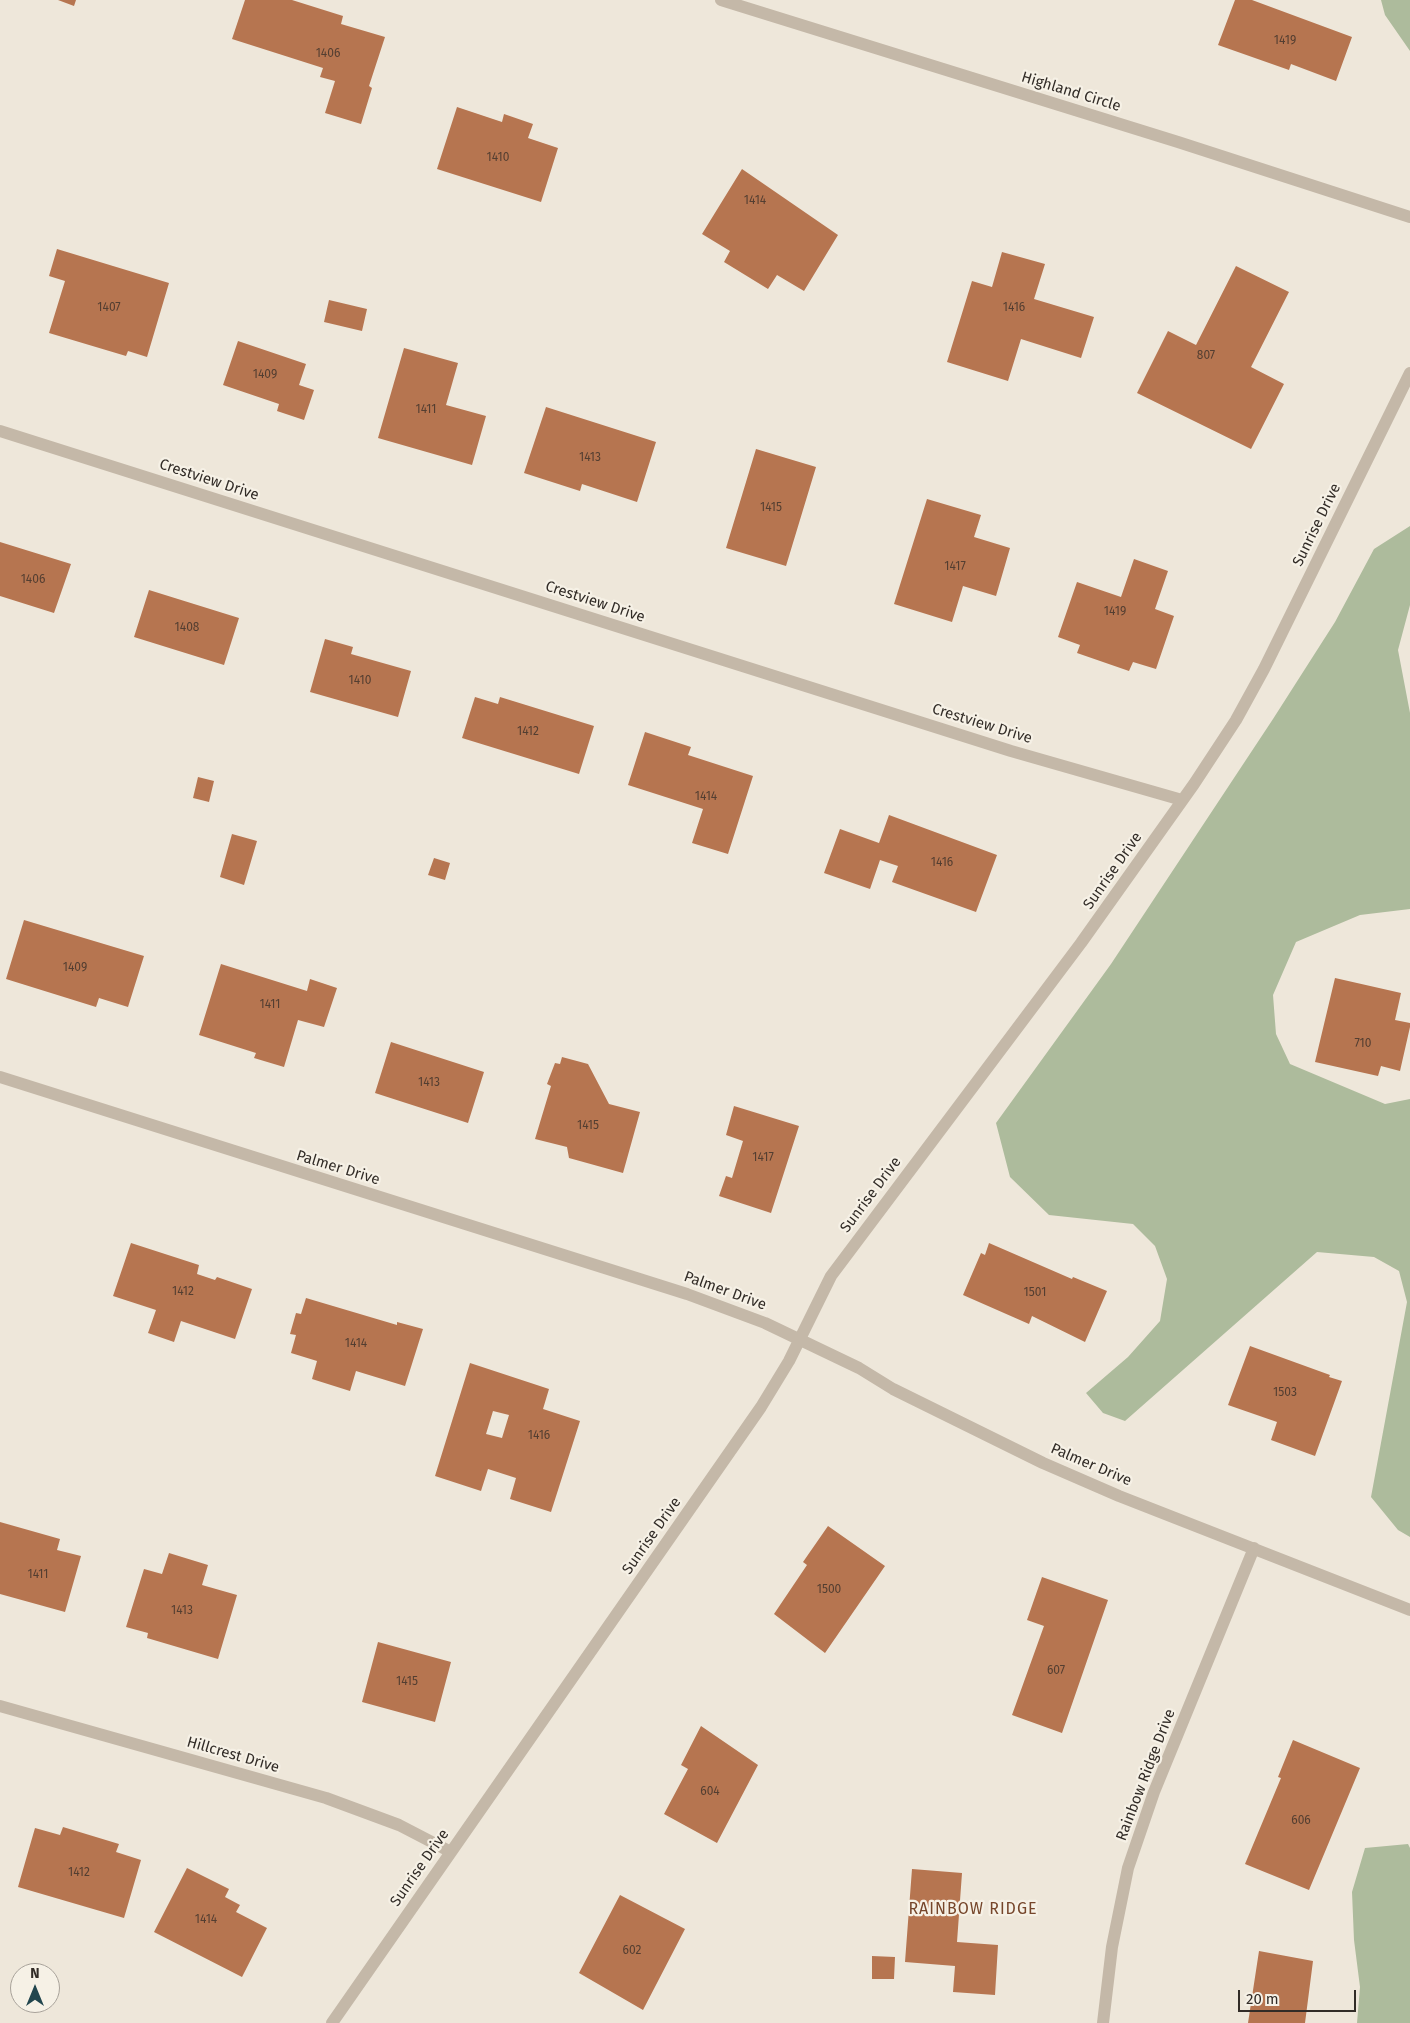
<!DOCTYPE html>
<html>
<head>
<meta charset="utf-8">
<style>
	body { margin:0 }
	#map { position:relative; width:1410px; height:2023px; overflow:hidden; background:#eee7da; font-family:"Fira Sans",sans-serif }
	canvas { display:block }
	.north { position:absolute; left:10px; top:1963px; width:50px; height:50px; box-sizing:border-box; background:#f6f1e6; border:1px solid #a8a29a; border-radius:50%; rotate:0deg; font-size:14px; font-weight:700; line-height:20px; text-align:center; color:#322c27 }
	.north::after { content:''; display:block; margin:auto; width:18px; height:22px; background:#22464e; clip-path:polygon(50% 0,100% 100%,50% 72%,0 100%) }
	.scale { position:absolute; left:1238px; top:1990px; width:118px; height:22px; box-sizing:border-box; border:2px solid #322c27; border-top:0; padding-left:6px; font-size:15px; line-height:18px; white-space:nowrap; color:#322c27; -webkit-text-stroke:4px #f6f1e6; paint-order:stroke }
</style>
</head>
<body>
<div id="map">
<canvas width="1410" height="2023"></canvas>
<div class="north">N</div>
<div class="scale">20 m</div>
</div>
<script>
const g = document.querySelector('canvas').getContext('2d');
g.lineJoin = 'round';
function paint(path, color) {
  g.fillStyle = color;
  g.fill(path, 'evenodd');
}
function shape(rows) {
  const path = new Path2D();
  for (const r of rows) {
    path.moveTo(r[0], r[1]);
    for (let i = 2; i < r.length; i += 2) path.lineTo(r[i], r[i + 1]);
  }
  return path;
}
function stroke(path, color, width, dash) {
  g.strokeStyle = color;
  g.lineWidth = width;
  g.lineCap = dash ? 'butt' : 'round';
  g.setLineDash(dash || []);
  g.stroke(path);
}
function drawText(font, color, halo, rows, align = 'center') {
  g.font = font + ' "Fira Sans",sans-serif';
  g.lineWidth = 4.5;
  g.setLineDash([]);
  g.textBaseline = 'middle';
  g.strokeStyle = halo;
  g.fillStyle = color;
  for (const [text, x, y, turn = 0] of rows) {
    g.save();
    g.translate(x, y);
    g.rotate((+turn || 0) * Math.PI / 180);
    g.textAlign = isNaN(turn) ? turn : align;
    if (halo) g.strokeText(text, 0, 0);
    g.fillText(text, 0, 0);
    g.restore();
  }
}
const green = shape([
	[1381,0,1410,0,1410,51,1385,15],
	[1410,526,1410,605,1398,650,1410,713,1410,909,1360,915,1296,942,1273,995,1276,1034,1290,1064,1385,1104,1410,1099,1410,1537,1398,1530,1371,1497,1407,1302,1399,1271,1374,1257,1317,1252,1125,1421,1103,1413,1086,1393,1128,1357,1160,1321,1167,1279,1155,1246,1133,1224,1049,1215,1010,1177,996,1123,1111,964,1273,719,1335,622,1374,549],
	[1408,1844,1410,1848,1410,2023,1357,2023,1360,1987,1354,1940,1352,1892,1365,1848]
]);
const building = shape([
	[58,0,76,0,74,6],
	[245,0,292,0,343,16,341,24,385,37,369,86,372,88,361,124,325,113,335,81,320,77,323,68,232,39],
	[1235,0,1252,0,1352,37,1336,81,1291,64,1289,70,1218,45],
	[457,107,502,122,504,114,533,124,528,138,558,148,541,202,437,169],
	[742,169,838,235,804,291,777,275,768,289,724,262,730,251,702,234],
	[57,249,169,283,147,357,128,351,126,356,49,333,65,281,49,276],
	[1002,252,1045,264,1034,299,1094,317,1081,358,1021,339,1008,381,947,362,972,281,992,287],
	[1236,266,1289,292,1251,367,1284,384,1251,449,1137,393,1168,331,1196,345],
	[329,300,367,309,362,331,324,322],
	[238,341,306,364,299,385,314,390,304,420,277,411,279,404,223,385],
	[404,348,458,363,446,405,486,416,472,465,378,438],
	[546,407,656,442,637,502,582,484,580,491,524,473],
	[756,449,816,467,786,566,726,548],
	[927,499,981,515,974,537,1010,548,996,596,963,586,952,622,894,604],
	[0,542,71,564,54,613,0,596],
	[1134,559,1168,571,1155,609,1174,616,1156,669,1133,662,1129,671,1077,653,1080,645,1058,637,1077,582,1121,597],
	[149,590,239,618,224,665,134,637],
	[325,639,353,647,351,654,411,671,398,717,310,692],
	[475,697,498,704,500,697,594,726,579,774,462,738],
	[645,732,691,747,688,755,753,776,728,854,692,843,703,809,628,785],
	[198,777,214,781,209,802,193,798],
	[889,815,997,855,976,912,892,882,898,866,880,860,870,889,824,873,840,829,879,843],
	[232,834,257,841,244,885,220,877],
	[434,858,450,863,445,880,428,875],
	[24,920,144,956,128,1007,99,998,96,1007,6,979],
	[221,964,307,991,310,979,337,988,324,1027,298,1020,284,1067,254,1058,256,1053,199,1035],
	[1335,978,1401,993,1395,1020,1410,1023,1410,1027,1400,1071,1381,1066,1378,1076,1315,1062],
	[391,1042,484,1072,468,1123,375,1093],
	[562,1057,588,1064,609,1104,640,1112,623,1173,569,1158,567,1147,535,1139,551,1086,547,1084,555,1063,560,1064],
	[734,1106,799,1126,771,1213,719,1196,726,1176,732,1178,743,1141,726,1135],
	[131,1243,199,1265,197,1274,215,1280,217,1277,252,1289,235,1339,181,1321,174,1342,148,1333,156,1310,113,1296],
	[989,1243,1072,1279,1073,1277,1107,1291,1085,1342,1032,1316,1029,1324,963,1295,981,1253,985,1255],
	[306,1298,397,1325,397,1322,423,1329,405,1386,356,1371,350,1391,312,1379,317,1361,291,1353,296,1335,290,1334,296,1313,301,1314],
	[1250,1346,1330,1375,1329,1377,1342,1381,1315,1456,1271,1440,1277,1422,1228,1405],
	[470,1363,549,1389,543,1409,580,1421,551,1512,510,1499,516,1478,488,1469,481,1491,435,1476],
	[493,1411,509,1415,502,1438,486,1434],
	[0,1522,60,1539,57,1550,81,1556,65,1612,0,1594],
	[828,1526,885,1566,825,1653,774,1614,807,1565,803,1562],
	[169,1553,208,1565,202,1585,237,1595,218,1659,147,1638,148,1633,126,1627,144,1569,162,1574],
	[1042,1577,1108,1600,1062,1733,1012,1715,1044,1626,1027,1620],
	[378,1642,451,1662,435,1722,362,1702],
	[701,1726,758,1765,717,1843,664,1814,688,1769,681,1765],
	[1293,1740,1360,1768,1309,1890,1245,1864,1281,1778,1278,1777],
	[63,1827,119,1844,116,1852,141,1860,124,1918,18,1887,35,1828,60,1835],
	[187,1868,229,1889,225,1897,240,1905,236,1912,267,1928,242,1977,154,1932],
	[912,1869,962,1873,957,1942,998,1945,995,1995,953,1992,955,1966,905,1962],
	[620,1895,685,1929,643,2010,579,1973],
	[1259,1951,1313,1961,1305,2023,1248,2023],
	[872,1956,895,1957,894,1979,872,1979]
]);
const minor = shape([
	[721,0,1178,142,1410,217],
	[0,431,1011,751,1182,800],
	[0,1077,687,1294,765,1323,859,1368,893,1389,1043,1463,1119,1496,1410,1610],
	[0,1706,326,1798,399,1825,451,1852],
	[332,2023,761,1407,789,1361,831,1276,1081,943,1194,784,1236,720,1264,669,1410,373],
	[1103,2023,1112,1947,1128,1868,1154,1792,1254,1548]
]);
const numberNames = [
	["1419",1285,41],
	["1406",328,54],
	["1410",498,158],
	["1414",755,201],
	["1407",109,308],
	["1416",1014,308],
	["807",1206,356],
	["1409",265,375],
	["1411",426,410],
	["1413",590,458],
	["1415",771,508],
	["1417",955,567],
	["1406",33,580],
	["1419",1115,612],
	["1408",187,628],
	["1410",360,681],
	["1412",528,732],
	["1414",706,797],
	["1416",942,863],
	["1409",75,968],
	["1411",270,1005],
	["710",1363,1044],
	["1413",429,1083],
	["1415",588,1126],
	["1417",763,1158],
	["1412",183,1292],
	["1501",1035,1293],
	["1414",356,1344],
	["1503",1285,1393],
	["1416",539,1436],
	["1411",38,1575],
	["1500",829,1590],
	["1413",182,1611],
	["607",1056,1671],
	["1415",407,1682],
	["604",710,1792],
	["606",1301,1821],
	["1412",79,1873],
	["1414",206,1920],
	["602",632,1951]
];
const streetNames = [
	["Highland Circle",1071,92,17],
	["Crestview Drive",209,480,18],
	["Sunrise Drive",1317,525,-64],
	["Crestview Drive",595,602,18],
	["Crestview Drive",982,724,17],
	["Sunrise Drive",1113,871,-55],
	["Palmer Drive",338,1168,17],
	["Sunrise Drive",871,1195,-53],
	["Palmer Drive",725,1291,20],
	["Palmer Drive",1091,1465,23],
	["Sunrise Drive",652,1536,-55],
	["Hillcrest Drive",233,1755,16],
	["Rainbow Ridge Drive",1146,1775,-69],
	["Sunrise Drive",420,1868,-55]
];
const neighbourhoodNames = [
	["RAINBOW RIDGE",973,1910]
];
paint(green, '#adbb9c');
paint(building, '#b67550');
stroke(minor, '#c4b8a8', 12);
drawText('12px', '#533e31', null, numberNames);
drawText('15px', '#322c27', '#f6f1e6', streetNames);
g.letterSpacing = '1px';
drawText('16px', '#76462b', '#f6f1e6', neighbourhoodNames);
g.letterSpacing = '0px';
</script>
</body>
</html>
